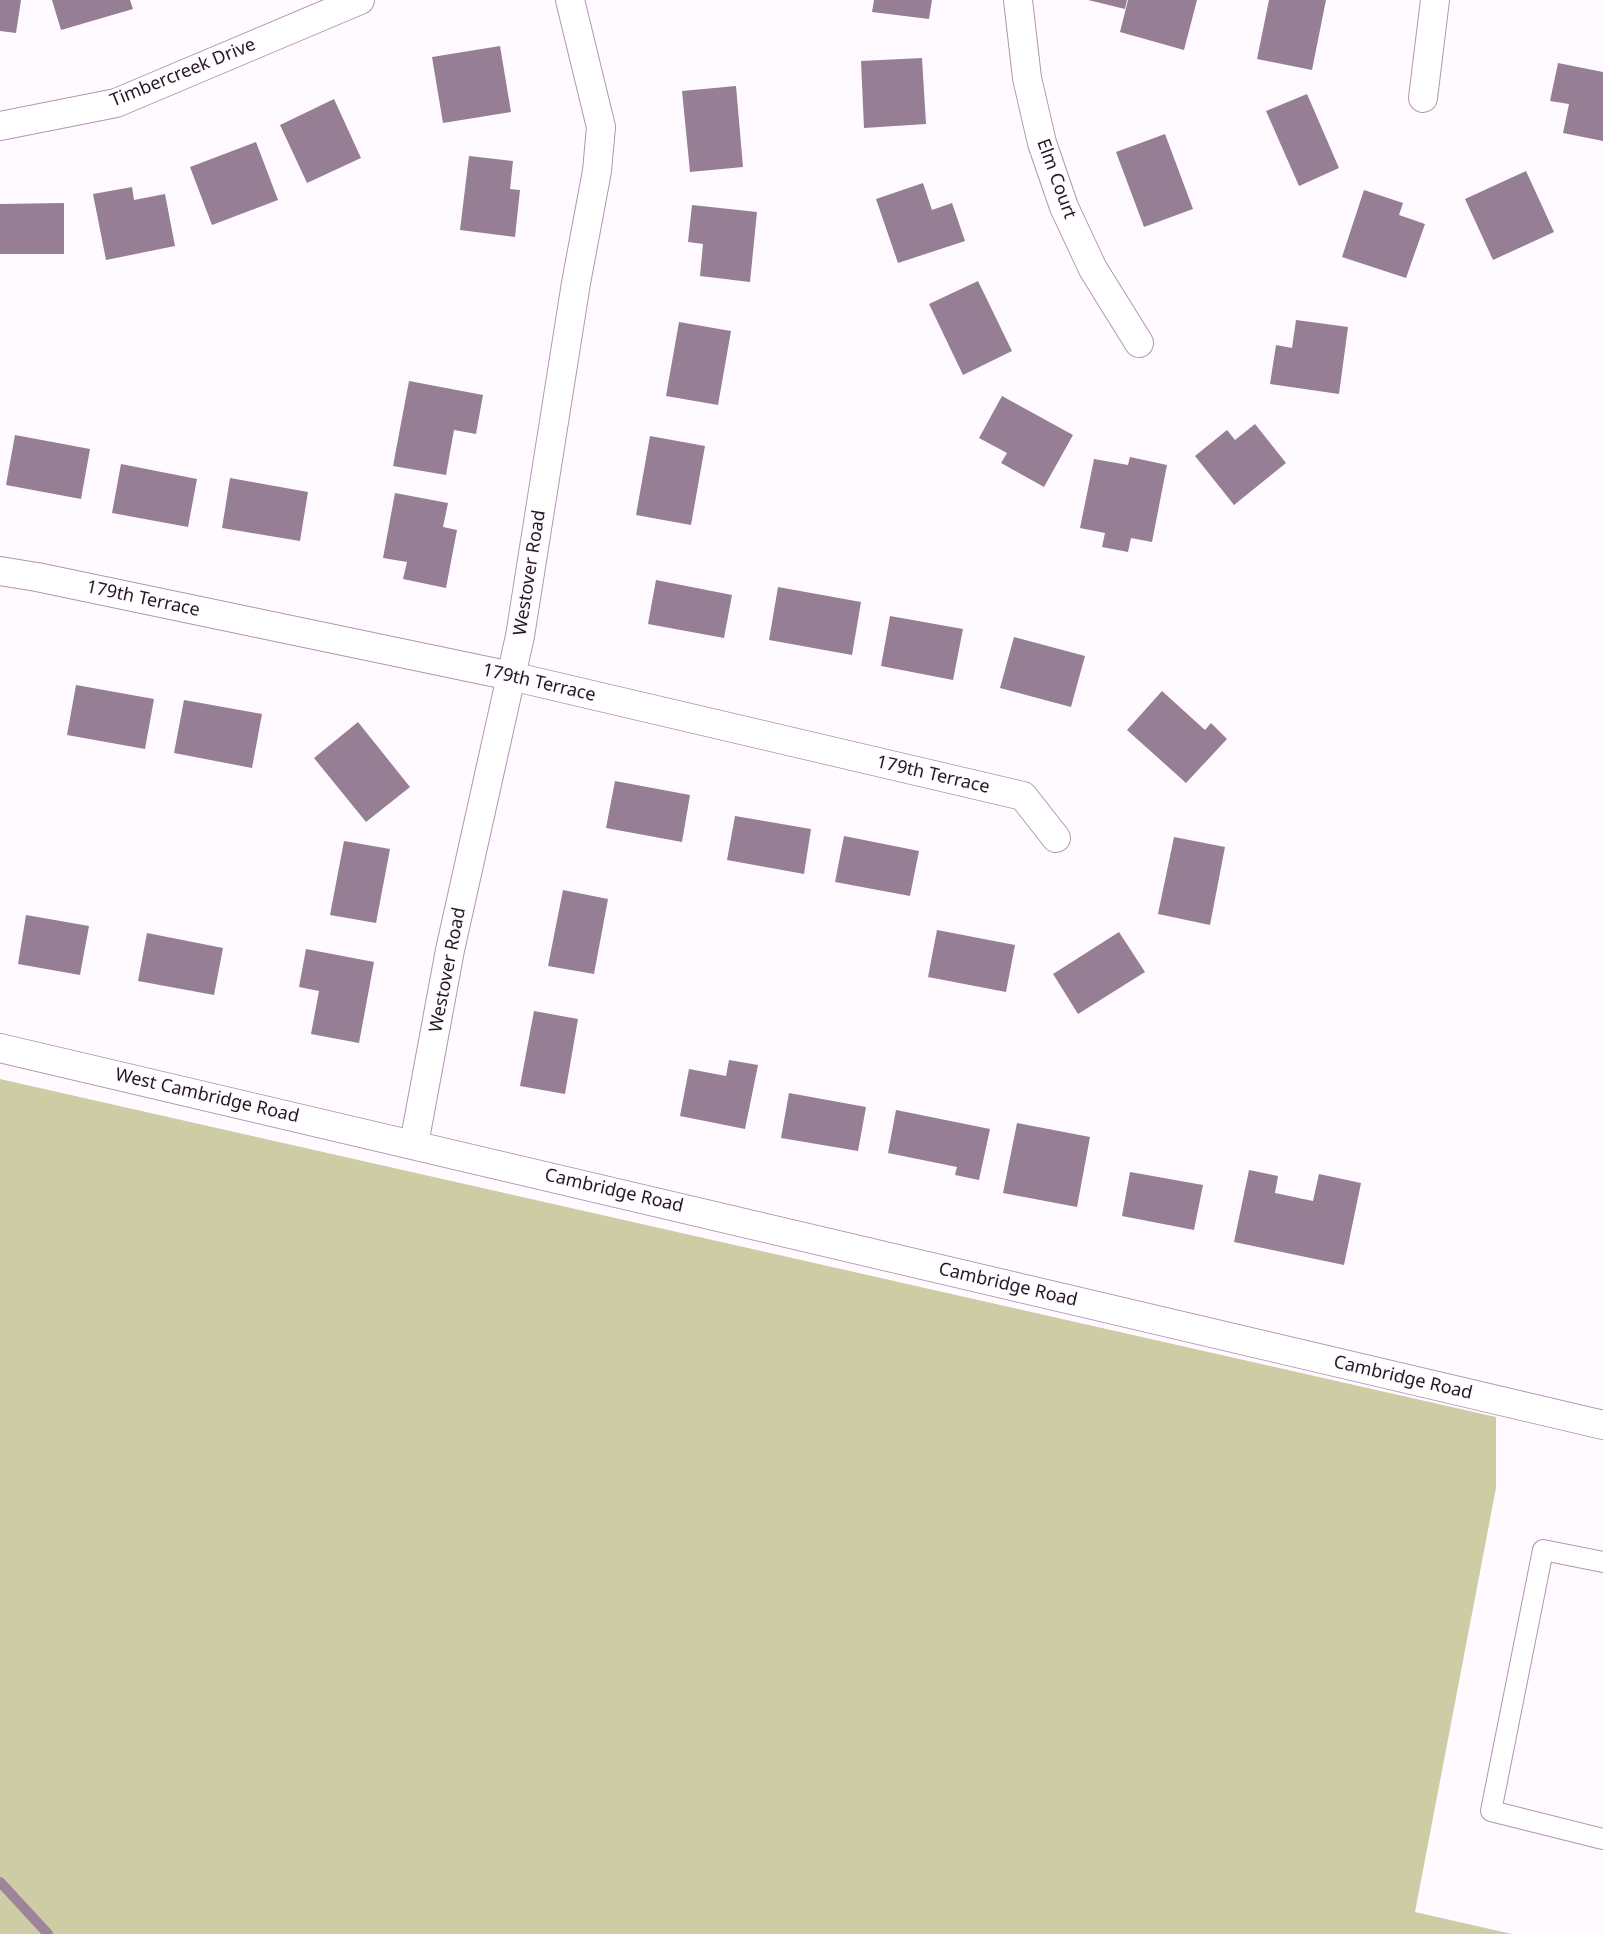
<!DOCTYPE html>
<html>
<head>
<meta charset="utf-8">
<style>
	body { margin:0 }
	canvas { display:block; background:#fffaff }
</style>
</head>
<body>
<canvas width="1603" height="1934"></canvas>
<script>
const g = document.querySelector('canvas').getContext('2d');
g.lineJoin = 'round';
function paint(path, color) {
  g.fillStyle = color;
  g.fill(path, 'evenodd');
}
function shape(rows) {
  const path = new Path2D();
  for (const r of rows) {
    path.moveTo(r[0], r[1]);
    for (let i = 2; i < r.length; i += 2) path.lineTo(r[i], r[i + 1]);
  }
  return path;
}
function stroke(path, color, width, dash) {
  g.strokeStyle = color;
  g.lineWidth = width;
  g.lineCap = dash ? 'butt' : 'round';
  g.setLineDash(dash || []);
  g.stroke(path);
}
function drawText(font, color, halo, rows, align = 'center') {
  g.font = font + ' "Noto Sans",sans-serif';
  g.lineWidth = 4;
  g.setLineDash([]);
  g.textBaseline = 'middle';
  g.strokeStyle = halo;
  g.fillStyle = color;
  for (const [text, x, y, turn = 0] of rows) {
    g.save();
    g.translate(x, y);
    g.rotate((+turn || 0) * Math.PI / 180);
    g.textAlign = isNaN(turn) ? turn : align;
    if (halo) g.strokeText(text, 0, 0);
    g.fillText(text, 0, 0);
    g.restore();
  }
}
const forest = shape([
	[0,1079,1496,1417,1496,1488,1415,1912,1512,1934,0,1934]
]);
const stream = shape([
	[0,1882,48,1934]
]);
const building = shape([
	[0,0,21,0,16,33,0,31],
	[52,0,130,0,133,9,61,30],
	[874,0,932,0,929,19,872,12],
	[1088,0,1127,0,1125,9],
	[1128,0,1197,0,1184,50,1120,32],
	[1269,0,1326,0,1312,70,1257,59],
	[500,46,511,112,443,123,432,57],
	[922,58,926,124,864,128,861,61],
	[1558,63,1603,72,1603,141,1563,133,1569,104,1550,101],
	[736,86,743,167,690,172,682,91],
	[1307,94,1339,168,1299,186,1266,111],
	[334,99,361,158,307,183,280,125],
	[1165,134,1193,209,1144,227,1116,152],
	[256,142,278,200,212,225,190,167],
	[469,156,513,161,510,189,520,190,515,237,460,230],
	[1526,171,1554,232,1493,260,1465,199],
	[923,183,932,210,952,203,965,241,898,263,876,199],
	[132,187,134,200,165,194,175,246,106,260,93,194],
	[1364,190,1403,203,1399,215,1425,224,1406,278,1342,257],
	[64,203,64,254,0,254,0,204],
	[692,205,757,212,750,282,700,276,703,244,688,242],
	[978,281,1012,351,963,375,929,304],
	[1296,320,1348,327,1339,394,1270,384,1276,345,1292,348],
	[679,322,731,331,718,405,666,396],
	[409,381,483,395,476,434,454,430,446,475,393,466],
	[1002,396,1073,435,1044,487,1001,463,1007,453,979,438],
	[1255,424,1286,463,1234,505,1195,456,1227,430,1235,440],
	[15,435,90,449,81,499,6,485],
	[650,436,705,446,691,525,636,515],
	[1130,457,1167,465,1152,542,1131,538,1128,552,1102,547,1105,533,1080,528,1094,459,1128,465],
	[121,464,197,479,188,527,112,513],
	[230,478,308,492,300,541,222,528],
	[395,493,448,503,443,527,457,530,446,588,403,579,407,562,383,558],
	[656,580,732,595,724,638,648,624],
	[778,587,861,602,852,655,769,640],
	[890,616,963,629,953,680,881,666],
	[1014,637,1085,656,1071,707,1000,688],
	[76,685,154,699,145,749,67,735],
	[1162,691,1205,730,1211,723,1227,739,1186,783,1127,730],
	[184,700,262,714,252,768,174,753],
	[358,722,410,787,366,822,314,758],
	[615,781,690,795,682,842,606,828],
	[735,816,811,829,804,874,727,860],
	[844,836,919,851,910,896,835,882],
	[1174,837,1225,847,1210,925,1158,914],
	[344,841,390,849,376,923,330,915],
	[563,890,608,899,594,974,548,966],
	[26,915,89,926,80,975,18,964],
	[937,930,1015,945,1006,992,928,977],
	[1119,932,1145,972,1078,1014,1053,974],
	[147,933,223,948,214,995,138,981],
	[306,949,374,962,359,1043,311,1034,319,991,299,987],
	[534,1011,578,1019,565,1094,520,1086],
	[729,1060,758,1065,745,1129,680,1116,689,1069,726,1076],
	[789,1093,866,1107,858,1151,781,1138],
	[896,1110,990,1129,979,1180,955,1175,957,1167,888,1153],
	[1017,1123,1090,1137,1077,1207,1003,1193],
	[1249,1170,1278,1176,1275,1193,1313,1201,1319,1174,1361,1183,1344,1265,1234,1242],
	[1130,1172,1203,1185,1194,1230,1122,1216]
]);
const service = shape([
	[1603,1562,1543,1550,1491,1811,1603,1839]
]);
const minor = shape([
	[1018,0,1027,78,1042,143,1064,207,1093,269,1139,343],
	[1423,98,1435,0],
	[0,126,116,103,360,0],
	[0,571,37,577,511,676,1023,796,1056,838],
	[414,1144,450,950,520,636,576,283,597,171,601,127,570,0]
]);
const tertiary = shape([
	[0,1048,1603,1425]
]);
const streetNames = [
	["Timbercreek Drive",183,73,-22],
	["Elm Court",1056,179,70],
	["Westover Road",530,573,-81],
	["179th Terrace",143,599,12],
	["179th Terrace",539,683,13],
	["179th Terrace",933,775,13],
	["Westover Road",448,970,-79],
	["West Cambridge Road",207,1096,13],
	["Cambridge Road",614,1191,13],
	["Cambridge Road",1008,1285,13],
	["Cambridge Road",1403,1378,13]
];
paint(forest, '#cecca5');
stroke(stream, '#9c849b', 10);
paint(building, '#967e95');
stroke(service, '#b097af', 22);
stroke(minor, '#b097af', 30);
stroke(tertiary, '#b097af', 30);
stroke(service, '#fff', 20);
stroke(minor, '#fff', 28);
stroke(tertiary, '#fff', 28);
drawText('18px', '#231922', '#fffaff', streetNames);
</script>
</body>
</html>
